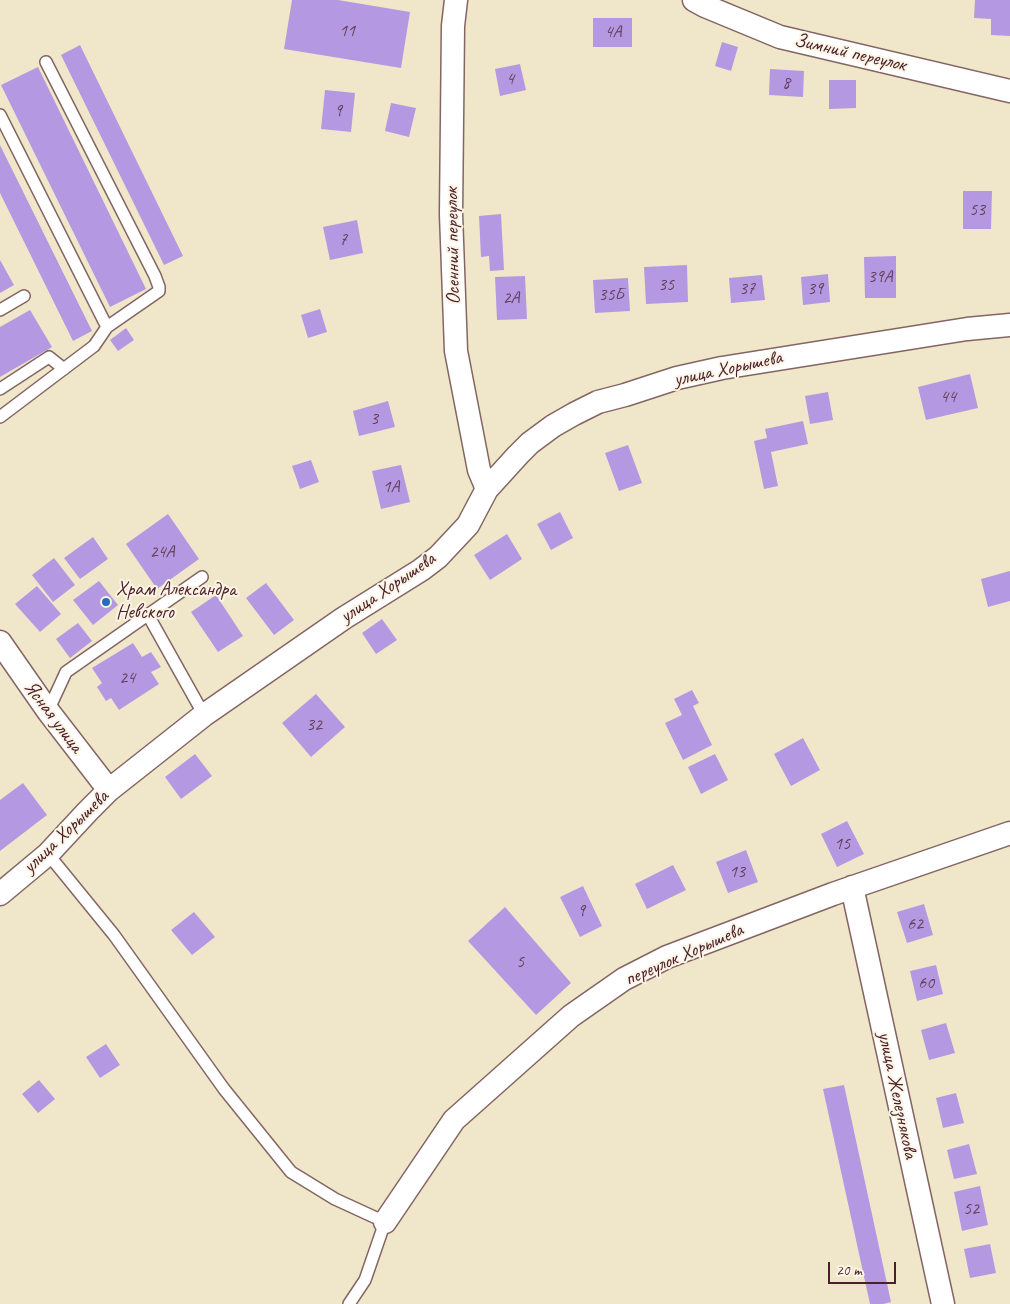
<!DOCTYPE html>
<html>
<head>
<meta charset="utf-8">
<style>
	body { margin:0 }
	#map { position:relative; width:1010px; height:1304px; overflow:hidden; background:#f0e7ca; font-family:Caveat,sans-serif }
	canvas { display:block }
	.scale { position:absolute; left:828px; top:1262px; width:68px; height:22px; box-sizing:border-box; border:2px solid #4a1f2b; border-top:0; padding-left:6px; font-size:15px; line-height:18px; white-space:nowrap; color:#4a1f2b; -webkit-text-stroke:4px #fcf5e5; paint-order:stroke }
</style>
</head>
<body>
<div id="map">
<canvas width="1010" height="1304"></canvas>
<div class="scale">20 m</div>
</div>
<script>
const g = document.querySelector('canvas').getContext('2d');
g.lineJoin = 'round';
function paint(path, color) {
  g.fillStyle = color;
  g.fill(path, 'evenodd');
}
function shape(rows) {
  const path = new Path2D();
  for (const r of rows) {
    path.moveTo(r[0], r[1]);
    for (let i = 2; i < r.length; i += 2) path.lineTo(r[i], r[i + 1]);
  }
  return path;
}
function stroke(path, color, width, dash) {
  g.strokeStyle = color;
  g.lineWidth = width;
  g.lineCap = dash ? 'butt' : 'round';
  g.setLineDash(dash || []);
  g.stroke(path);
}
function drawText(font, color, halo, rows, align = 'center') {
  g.font = font + ' Caveat,sans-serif';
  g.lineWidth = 4;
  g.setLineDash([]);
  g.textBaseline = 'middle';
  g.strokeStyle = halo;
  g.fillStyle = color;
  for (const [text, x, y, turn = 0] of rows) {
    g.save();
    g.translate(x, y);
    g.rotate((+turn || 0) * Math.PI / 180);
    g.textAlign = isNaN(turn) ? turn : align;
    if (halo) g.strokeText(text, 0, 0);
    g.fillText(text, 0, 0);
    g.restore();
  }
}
const building = shape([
	[292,0,338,0,410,12,401,68,284,49],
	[975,0,1010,0,1010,36,991,35,991,19,974,18],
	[593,18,632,18,632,47,593,47],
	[722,42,738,47,731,71,715,66],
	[80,45,183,256,164,265,61,55],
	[520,64,526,90,500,96,495,69],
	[38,67,146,289,110,307,1,85],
	[770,69,804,71,803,97,769,95],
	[829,80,856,80,856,108,829,109],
	[325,90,355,93,351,132,321,129],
	[391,103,416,108,409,137,385,131],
	[0,145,92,331,73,341,0,193],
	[963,191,992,191,991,229,963,229],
	[501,214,504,270,490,271,489,256,481,257,479,216],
	[357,220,363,253,330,260,323,227],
	[896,256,896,298,865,298,864,257],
	[0,260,14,285,0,293],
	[687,265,688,302,646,304,644,267],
	[828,274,830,302,803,305,801,277],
	[762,275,765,300,731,303,729,278],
	[525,276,527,319,497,320,495,277],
	[628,278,630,311,595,313,593,280],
	[320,309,327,332,308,338,301,315],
	[30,310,52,347,0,377,0,327],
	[126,328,134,340,118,351,110,340],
	[970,374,978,408,926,420,918,387],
	[828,392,833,420,810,424,805,396],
	[388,401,395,427,359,436,353,411],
	[803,421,808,444,771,452,778,486,764,489,754,441,767,438,765,429],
	[628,445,642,483,619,491,605,453],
	[311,460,319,482,300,489,292,466],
	[401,465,410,502,381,509,372,471],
	[560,512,573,538,551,550,537,524],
	[168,514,199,559,157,589,126,544],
	[507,534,522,559,490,580,474,555],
	[93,537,108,559,80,579,64,558],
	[54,558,75,585,53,602,32,575],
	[1010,571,1010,601,988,607,981,579],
	[99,581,118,605,93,625,73,600],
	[266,583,294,620,274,635,246,598],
	[37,586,61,614,40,632,15,604],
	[216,595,243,636,218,652,191,612],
	[382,619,397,640,376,654,362,633],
	[78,623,92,641,70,658,56,639],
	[133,643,142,657,151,652,161,667,151,672,159,684,119,710,111,698,106,701,97,687,102,683,92,668],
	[692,690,699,703,693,706,712,745,683,760,665,723,682,715,674,699],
	[316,694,345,727,311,757,282,723],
	[803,738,820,770,791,786,774,754],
	[195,754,212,776,181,799,165,777],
	[715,754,728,780,701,794,688,767],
	[23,783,47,815,0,851,0,800],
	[847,821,864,854,837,867,821,834],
	[746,850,758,882,728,893,716,862],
	[673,865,686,890,647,909,635,884],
	[583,886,602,926,580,937,560,897],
	[924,904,933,935,907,943,897,912],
	[505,907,571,983,536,1015,468,941],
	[194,912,215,937,192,955,171,930],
	[936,965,943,994,917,1001,910,971],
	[946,1023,955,1053,929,1060,921,1030],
	[106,1044,120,1065,100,1078,86,1057],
	[39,1080,55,1099,38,1113,22,1094],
	[844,1085,891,1302,883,1304,870,1304,823,1089],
	[956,1093,964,1123,943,1128,936,1098],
	[969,1144,977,1174,954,1179,947,1150],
	[980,1186,988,1225,962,1231,954,1192],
	[990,1244,996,1273,970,1278,964,1249]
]);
const service = shape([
	[0,115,107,327],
	[0,310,24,296],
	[0,389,49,357,64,369],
	[0,417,94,346,107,327,159,291,159,287,155,276,46,62],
	[148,615,204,715],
	[48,711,66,672,202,577],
	[48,854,114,935,224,1089,291,1172,335,1199,385,1222,365,1280,349,1304]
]);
const minor = shape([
	[456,0,453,26,451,214,456,351,479,470,487,489],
	[694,0,705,6,780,37,1010,91],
	[0,642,48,711,109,790],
	[852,887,943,1304],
	[0,894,48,854,88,811,109,790,204,715,344,618,421,570,438,557,468,525,487,489,518,455,530,443,553,426,574,414,598,402,625,395,677,378,722,368,967,329,1010,325],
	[385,1222,454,1120,571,1016,624,979,667,957,833,894,1010,833]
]);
const markers = [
	[106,602,5,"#1f6fb2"]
];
const numberNames = [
	["11",347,31],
	["4А",613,32],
	["4",510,79],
	["8",786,83],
	["9",338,111],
	["53",977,210],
	["7",343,240],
	["39А",880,277],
	["35",666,285],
	["37",747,289],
	["39",815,289],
	["35Б",611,295],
	["2А",511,298],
	["44",948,397],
	["3",374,419],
	["1А",391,487],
	["24А",162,552],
	["24",127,678],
	["32",314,725],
	["15",842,844],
	["13",737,872],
	["9",581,911],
	["62",915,924],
	["5",520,962],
	["60",926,983],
	["52",971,1209]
];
const streetNames = [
	["Зимний переулок",850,53,13],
	["Осенний переулок",453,246,-91],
	["улица Хорышева",728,369,-12],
	["улица Хорышева",388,588,-34],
	["Ясная улица",53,717,53],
	["улица Хорышева",66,832,-44],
	["переулок Хорышева",684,955,-24],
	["улица Железнякова",897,1095,78]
];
const poiNames = [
	["Храм Александра",116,590],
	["Невского",116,613]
];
paint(building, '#b499e2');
stroke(service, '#846563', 14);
stroke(minor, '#846563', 25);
stroke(service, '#fff', 11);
stroke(minor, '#fff', 22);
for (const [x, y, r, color] of markers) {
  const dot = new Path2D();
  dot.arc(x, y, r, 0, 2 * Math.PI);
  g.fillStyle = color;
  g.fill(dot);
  stroke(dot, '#fcf5e5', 2);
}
drawText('18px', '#643e59', null, numberNames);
drawText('20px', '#4a1f2b', '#fcf5e5', streetNames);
drawText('20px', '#4a1f2b', '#fcf5e5', poiNames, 'left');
</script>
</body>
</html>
